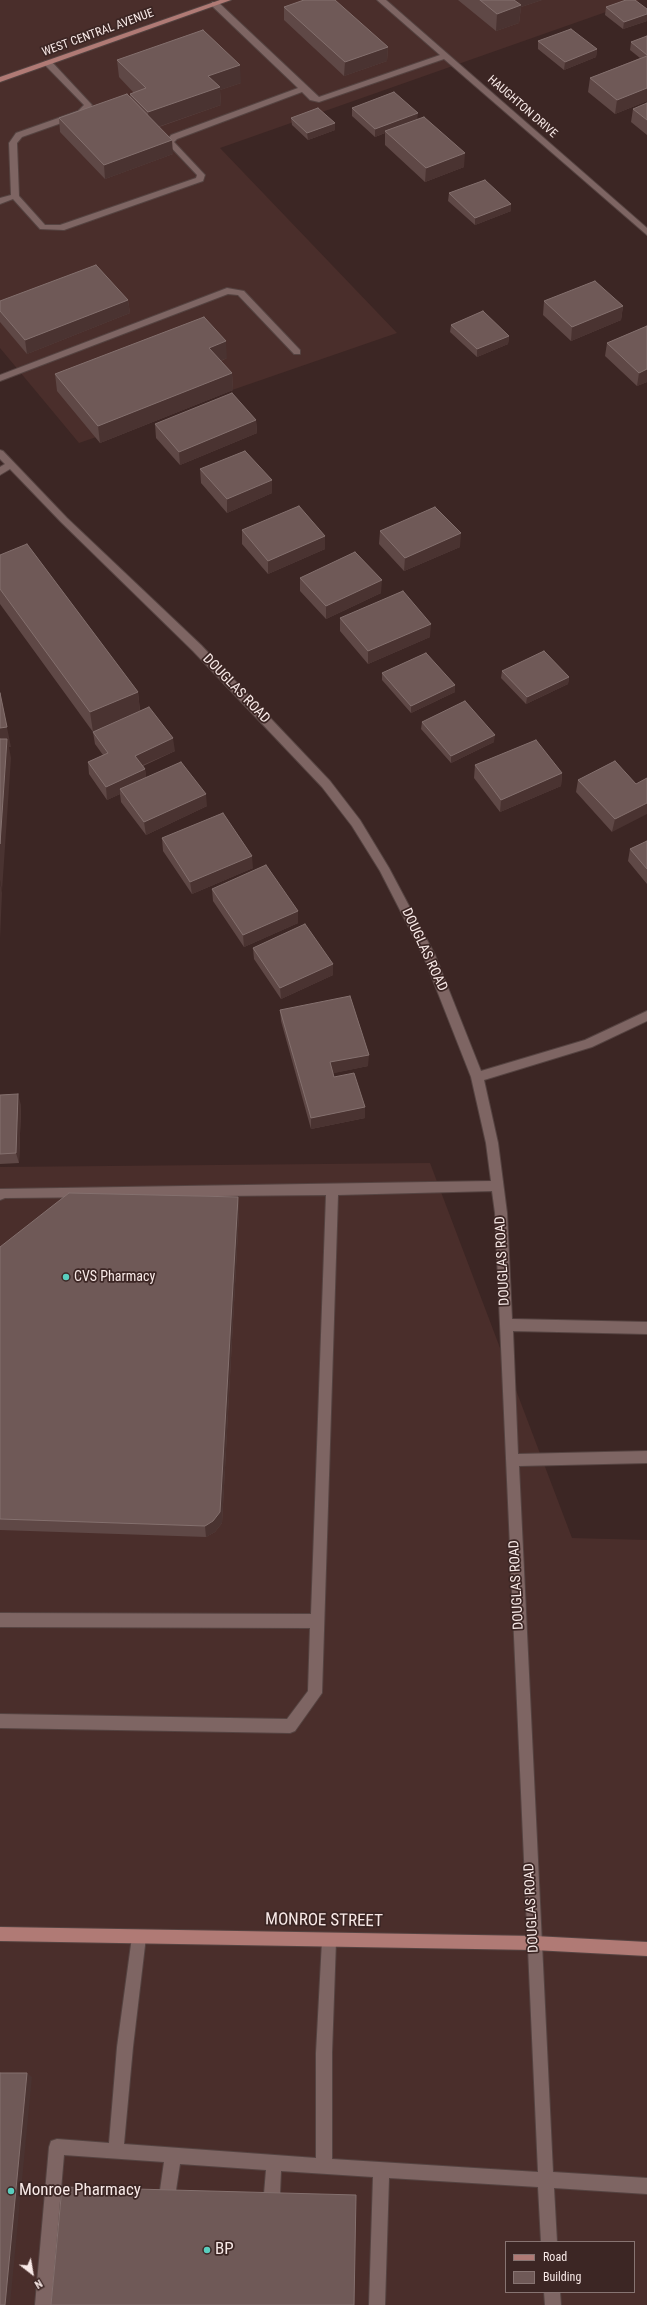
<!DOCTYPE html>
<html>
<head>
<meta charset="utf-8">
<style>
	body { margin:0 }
	#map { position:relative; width:647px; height:2305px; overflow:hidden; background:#3c2624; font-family:"Roboto Condensed",sans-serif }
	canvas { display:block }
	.legend { position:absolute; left:505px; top:2241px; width:130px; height:52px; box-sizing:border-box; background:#3c2624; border:1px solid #877472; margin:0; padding:5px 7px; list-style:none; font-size:12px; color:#f8e9e7 }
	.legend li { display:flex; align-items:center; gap:8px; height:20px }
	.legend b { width:20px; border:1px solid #877472 }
	.north { position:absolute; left:12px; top:2253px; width:40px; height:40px; -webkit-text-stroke:3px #3c2624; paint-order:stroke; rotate:149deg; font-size:11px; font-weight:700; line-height:16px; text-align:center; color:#f8e9e7 }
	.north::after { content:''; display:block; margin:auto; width:14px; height:18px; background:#f8e9e7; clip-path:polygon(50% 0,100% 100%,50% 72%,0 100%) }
</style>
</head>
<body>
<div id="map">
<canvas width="647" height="2305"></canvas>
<ul class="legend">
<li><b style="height:5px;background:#b07a75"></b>Road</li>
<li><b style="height:11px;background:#6f5957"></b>Building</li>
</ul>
<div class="north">N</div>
</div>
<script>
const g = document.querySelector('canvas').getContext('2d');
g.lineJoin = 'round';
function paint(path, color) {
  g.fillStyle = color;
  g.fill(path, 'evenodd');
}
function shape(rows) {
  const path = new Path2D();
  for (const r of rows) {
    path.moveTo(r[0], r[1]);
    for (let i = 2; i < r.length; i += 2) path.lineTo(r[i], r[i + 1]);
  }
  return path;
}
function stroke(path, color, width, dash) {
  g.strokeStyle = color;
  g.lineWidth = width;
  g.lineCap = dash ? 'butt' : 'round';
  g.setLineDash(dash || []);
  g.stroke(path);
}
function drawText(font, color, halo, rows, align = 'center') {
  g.font = font + ' "Roboto Condensed",sans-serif';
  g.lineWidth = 3.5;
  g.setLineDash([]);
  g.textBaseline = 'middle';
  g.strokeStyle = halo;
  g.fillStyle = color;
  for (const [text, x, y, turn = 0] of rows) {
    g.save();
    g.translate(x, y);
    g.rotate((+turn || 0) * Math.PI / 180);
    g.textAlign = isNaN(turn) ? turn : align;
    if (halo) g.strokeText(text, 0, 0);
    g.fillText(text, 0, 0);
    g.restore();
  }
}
const built = shape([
	[0,0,640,0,220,148,397,333,79,443,0,348],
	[430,1163,572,1538,647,1540,647,2305,0,2305,0,1167],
	[506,2242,634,2242,634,2292,506,2292]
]);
const minor = shape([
	[377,0,386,0,647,228,647,235,444,59,319,102,310,100,302,92,177,139,174,142,205,175,203,181,64,230,40,229,13,199,0,204,0,198,11,195,9,143,16,133,78,111,84,105,45,65,45,61,51,61,92,105,84,115,22,137,17,143,19,196,45,225,60,225,196,178,197,175,166,142,171,135,298,88,212,6,212,2,218,2,319,97,440,55,377,0],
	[227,288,244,291,300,350,300,354,294,354,238,295,228,294,0,381,0,375,227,288],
	[0,450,3,451,67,518,201,645,330,781,360,820,389,868,435,955,481,1071,585,1040,647,1011,647,1021,592,1047,484,1080,498,1143,507,1213,512,1319,647,1322,647,1334,513,1331,518,1454,647,1451,647,1463,519,1466,553,2172,647,2178,647,2194,554,2188,557,2242,541,2242,538,2187,389,2178,385,2305,369,2305,373,2177,281,2171,280,2194,278,2200,272,2202,266,2200,264,2194,266,2170,180,2164,176,2190,174,2196,168,2198,162,2196,160,2190,164,2162,64,2155,51,2305,35,2305,49,2147,51,2141,57,2139,109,2143,117,2047,132,1937,134,1932,139,1930,144,1932,146,1937,133,2047,124,2144,316,2158,316,2053,322,1941,324,1936,329,1934,334,1936,336,1941,332,2053,332,2159,538,2172,495,1213,492,1191,338,1195,322,1693,295,1731,290,1733,0,1728,0,1714,287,1719,308,1691,310,1628,0,1627,0,1613,311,1614,326,1195,5,1198,0,1200,0,1189,491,1181,486,1143,471,1077,423,955,380,871,352,826,322,787,193,651,61,522,10,469,0,475,0,467,5,464,0,459,0,450],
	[544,2292,560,2292,561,2305,545,2305,544,2292]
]);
const major = shape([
	[220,0,231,0,0,82,0,77,220,0],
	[0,1927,534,1936,647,1942,647,1956,534,1950,0,1941,0,1927]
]);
const wall = shape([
	[458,0,542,0,521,7,519,23,496,31],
	[284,7,388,47,387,61,344,76,284,20],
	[606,7,647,9,647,21,623,29,605,15],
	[647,36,647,101,615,114,588,92,590,78,640,58,630,50,631,42],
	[538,41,597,49,596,57,564,70,538,49],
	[117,60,241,83,220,90,221,105,159,127,173,154,105,179,60,132,59,118,130,98,130,94,134,93,119,77],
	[647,103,647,135,631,122,633,109],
	[352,108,418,119,464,167,425,182,385,145,385,133,375,137,352,116],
	[291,118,335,130,308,140,292,125],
	[449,193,511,211,475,225,448,201],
	[128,300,130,313,27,354,0,322,0,301],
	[544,301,623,306,621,320,571,341,543,315],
	[451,325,509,336,508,344,477,357,450,332],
	[647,326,647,382,637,386,605,356,607,343],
	[227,358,221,361,232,373,233,390,100,443,57,391,55,374],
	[256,420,257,433,180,465,156,438,155,424],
	[200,469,272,493,227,513,201,483],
	[242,530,325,536,325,549,268,574,242,544],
	[380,531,460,547,404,571,379,544],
	[0,555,138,692,140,711,175,751,143,766,145,769,146,777,207,806,146,835,121,802,120,794,107,800,89,774,88,762,103,755,95,744,93,732,0,604],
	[300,578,381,593,326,619,300,591],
	[340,618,430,637,368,664,340,631],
	[502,671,569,677,568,684,526,704,501,678],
	[382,673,455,685,455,692,411,713,382,680],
	[422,722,494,742,451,763,421,729],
	[475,765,562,773,561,786,500,812,474,778],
	[578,780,636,784,612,832,576,792],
	[162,838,253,868,192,894,163,851],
	[647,841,647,884,628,861,630,849],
	[212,889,298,923,244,947,213,901],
	[253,948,333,975,281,999,254,959],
	[280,1010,368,1066,333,1073,334,1077,365,1107,365,1118,311,1129,281,1021],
	[0,1095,21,1105,19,1163,0,1164],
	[238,1197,239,1212,222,1523,215,1532,206,1537,0,1530,0,1247]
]);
const shadedWall = shape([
	[508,0,542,0,521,7,519,23,496,31,497,14],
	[647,14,647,21,623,29,624,22],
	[388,47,387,61,344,76,345,62],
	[597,49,596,57,564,70,565,62],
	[240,65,241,83,220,90,221,105,149,130,148,112,208,76],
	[647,88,647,101,615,114,617,100],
	[418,113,417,121,385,131,385,133,375,137,375,129],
	[335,123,335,130,308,140,307,133],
	[172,140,173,154,105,179,104,165],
	[465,153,464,167,425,182,426,168],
	[511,204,511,211,475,225,475,218],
	[128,300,130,313,27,354,25,340],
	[623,306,621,320,571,341,572,327],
	[509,336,508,344,477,357,477,349],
	[226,341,227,358,210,365,209,348],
	[647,369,647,382,637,386,639,373],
	[232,373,233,390,100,443,98,426],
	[256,420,257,433,180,465,179,452],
	[272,480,272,493,227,513,227,499],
	[461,533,460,547,404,571,405,558],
	[325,536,325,549,268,574,268,561],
	[382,580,381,593,326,619,326,606],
	[431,624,430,637,368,664,368,651],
	[569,677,568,684,526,704,527,697],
	[455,685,455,692,411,713,411,706],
	[138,692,140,712,93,732,90,712],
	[0,693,11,747,9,747,11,758,2,891,0,880],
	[495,735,494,742,451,763,451,756],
	[173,738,175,751,136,768,135,756],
	[145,769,147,782,120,789,120,794,107,800,106,787],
	[562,773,561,786,500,812,501,800],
	[206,794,207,806,146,835,144,822],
	[647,803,647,814,612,832,615,819],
	[252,856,253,868,192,894,190,882],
	[0,882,2,893,0,939],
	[298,911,298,923,244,947,243,935],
	[333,964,333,975,281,999,280,988],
	[369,1055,368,1066,330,1074,330,1062],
	[18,1094,21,1105,19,1163,16,1153],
	[365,1107,365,1118,311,1129,311,1118],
	[238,1197,239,1212,222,1523,215,1532,206,1537,205,1526],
	[27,2073,32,2077,10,2305,5,2305]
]);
const building = shape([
	[304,0,335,0,388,47,345,62,284,7,304,0],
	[480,0,514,0,521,5,497,14,480,0],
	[626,0,635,0,647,9,647,14,624,22,606,7,626,0],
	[571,29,597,49,565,62,538,41,571,29],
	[203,30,240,65,208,76,220,87,148,112,130,94,146,88,117,60,203,30],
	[647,36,647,55,631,42,647,36],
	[647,56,647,88,617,100,590,78,647,56],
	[394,92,418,113,375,129,352,108,394,92],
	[127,94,172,140,104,165,59,118,127,94],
	[647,103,647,120,633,109,647,103],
	[318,108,335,123,307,133,291,118,318,108],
	[424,117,465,153,426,168,385,131,424,117],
	[485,180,511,204,475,218,449,193,485,180],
	[96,265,128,300,25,340,0,311,0,301,96,265],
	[595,281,623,306,572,327,544,301,595,281],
	[483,311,509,336,477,349,451,325,483,311],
	[204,317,226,341,209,348,232,373,98,426,55,374,204,317],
	[647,326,647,369,639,373,607,343,647,326],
	[232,393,256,420,179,452,155,424,232,393],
	[245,451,272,480,227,499,200,469,245,451],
	[299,506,325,536,268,561,242,530,299,506],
	[435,507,461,533,405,558,380,531,435,507],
	[27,544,138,692,90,712,0,589,0,555,27,544],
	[355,552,382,580,326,606,300,578,355,552],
	[403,591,431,624,368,651,340,618,403,591],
	[544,651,569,677,527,697,502,671,544,651],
	[426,653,455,685,411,706,382,673,426,653],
	[0,693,7,727,0,728,0,693],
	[465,701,495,735,451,756,422,722,465,701],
	[149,707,173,738,135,756,145,769,106,787,88,762,108,753,93,732,149,707],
	[0,739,7,739,0,844,0,739],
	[536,740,562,773,501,800,475,765,536,740],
	[615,761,636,784,647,778,647,803,615,819,578,780,615,761],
	[181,762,206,794,144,822,120,789,181,762],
	[223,813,252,856,190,882,162,838,223,813],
	[647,841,647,869,630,849,647,841],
	[266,865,298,911,243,935,212,889,266,865],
	[305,924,333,964,280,988,253,948,305,924],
	[350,996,369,1055,330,1062,334,1077,354,1073,365,1107,311,1118,280,1010,350,996],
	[18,1094,16,1153,0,1154,0,1095,18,1094],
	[69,1193,238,1197,220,1512,213,1521,205,1526,0,1519,0,1247,69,1193],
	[0,2073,27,2073,5,2305,0,2305,0,2073],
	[62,2187,356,2195,354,2305,51,2305,62,2187]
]);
const markers = [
	[66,1277,4,"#59cebe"],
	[11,2191,4,"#59cebe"],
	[207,2250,4,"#59cebe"]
];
const farStreetnames = [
	["WEST CENTRAL AVENUE",98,33,-20],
	["HAUGHTON DRIVE",522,107,41]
];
const streetNames = [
	["DOUGLAS ROAD",236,689,46],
	["DOUGLAS ROAD",424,950,65],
	["DOUGLAS ROAD",503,1261,-93],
	["DOUGLAS ROAD",517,1585,-93],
	["DOUGLAS ROAD",532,1908,-93]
];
const poiNames = [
	["CVS Pharmacy",74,1277]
];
const nearStreetnames = [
	["MONROE STREET",324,1921,1]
];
const nearPoinames = [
	["Monroe Pharmacy",19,2191],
	["BP",215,2250]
];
paint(built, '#4a2e2b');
stroke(minor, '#554341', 2);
stroke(major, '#554341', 2);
paint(minor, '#7e6563');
paint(major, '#b07a75');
paint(wall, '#5f4846');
paint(shadedWall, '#4a3331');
paint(building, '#6f5957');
stroke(building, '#84706e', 1);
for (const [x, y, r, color] of markers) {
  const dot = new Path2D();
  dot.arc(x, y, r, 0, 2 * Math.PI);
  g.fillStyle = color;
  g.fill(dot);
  stroke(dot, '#3c2624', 1.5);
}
drawText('12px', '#f8e9e7', '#3c2624', farStreetnames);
drawText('14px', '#f8e9e7', '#3c2624', streetNames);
drawText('14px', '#f8e9e7', '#3c2624', poiNames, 'left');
drawText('17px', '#f8e9e7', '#3c2624', nearStreetnames);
drawText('17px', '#f8e9e7', '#3c2624', nearPoinames, 'left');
</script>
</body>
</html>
